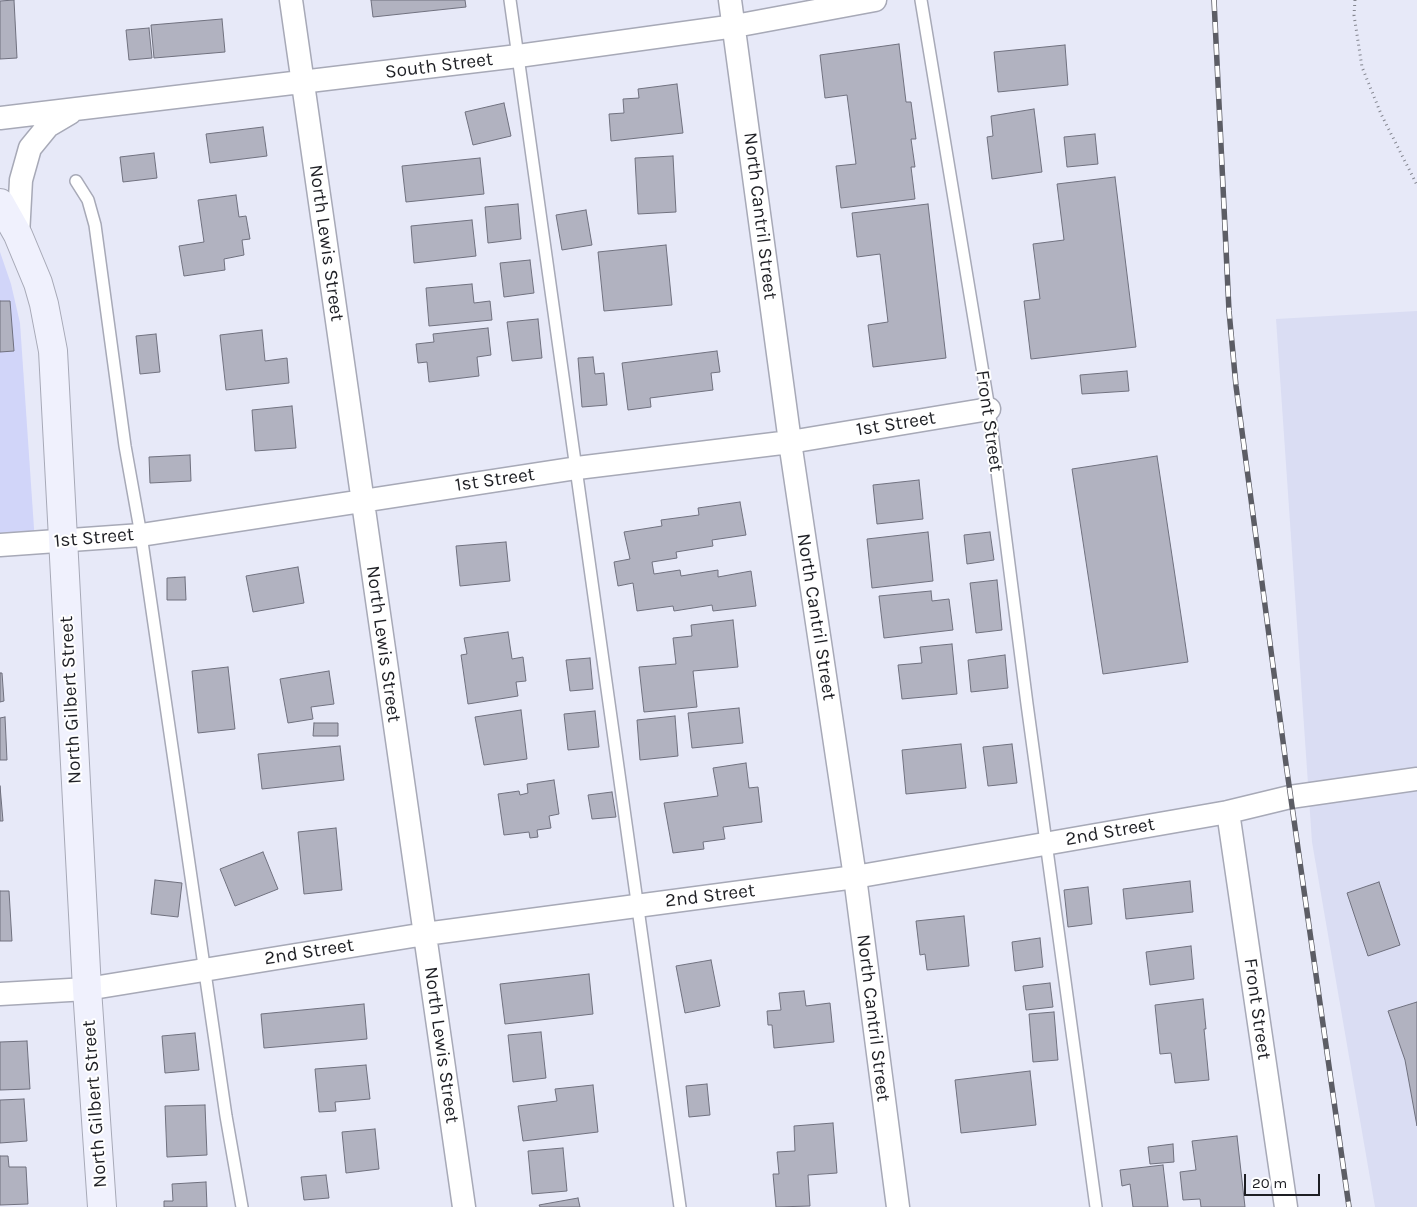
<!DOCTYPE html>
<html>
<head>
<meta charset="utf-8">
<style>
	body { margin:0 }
	#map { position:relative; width:1417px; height:1207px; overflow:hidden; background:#e7e9f8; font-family:Karla,sans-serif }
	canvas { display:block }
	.scale { position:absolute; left:1244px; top:1174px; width:76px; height:22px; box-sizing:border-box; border:2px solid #1e1f24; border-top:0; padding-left:6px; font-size:15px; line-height:18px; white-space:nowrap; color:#1e1f24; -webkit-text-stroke:4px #fff; paint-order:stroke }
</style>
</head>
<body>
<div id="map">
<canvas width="1417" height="1207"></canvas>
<div class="scale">20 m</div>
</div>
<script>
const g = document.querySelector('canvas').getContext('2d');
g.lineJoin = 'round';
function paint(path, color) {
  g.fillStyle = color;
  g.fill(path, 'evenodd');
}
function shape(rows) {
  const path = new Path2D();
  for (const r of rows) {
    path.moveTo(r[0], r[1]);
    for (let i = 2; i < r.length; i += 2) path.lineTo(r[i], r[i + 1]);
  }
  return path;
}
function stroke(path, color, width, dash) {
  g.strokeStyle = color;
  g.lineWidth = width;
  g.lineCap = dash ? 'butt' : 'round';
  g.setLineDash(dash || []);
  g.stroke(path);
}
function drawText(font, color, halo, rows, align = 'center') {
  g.font = font + ' Karla,sans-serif';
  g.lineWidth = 4;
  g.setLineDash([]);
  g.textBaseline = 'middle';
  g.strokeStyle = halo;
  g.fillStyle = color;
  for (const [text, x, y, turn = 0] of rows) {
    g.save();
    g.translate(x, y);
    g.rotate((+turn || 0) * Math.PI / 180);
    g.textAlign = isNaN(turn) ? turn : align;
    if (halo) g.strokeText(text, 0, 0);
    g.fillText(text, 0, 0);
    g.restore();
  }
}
const built = shape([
	[1417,311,1417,1207,1375,1207,1312,842,1276,319]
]);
const green = shape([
	[0,252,11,284,20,323,35,543,0,545]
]);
const building = shape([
	[14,0,17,58,0,59,0,1,14,0],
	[371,0,465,0,466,7,373,17,371,0],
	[222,19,225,52,154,58,151,25,222,19],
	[149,28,152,58,129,60,126,30,149,28],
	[899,44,906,102,911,102,916,139,911,139,915,167,911,167,915,199,841,208,836,166,856,164,847,95,825,98,820,55,899,44],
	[1065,45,1068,85,998,92,994,52,1065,45],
	[677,84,683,133,611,141,609,114,624,113,623,99,639,98,638,89,677,84],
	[504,103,511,136,473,145,465,112,504,103],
	[1034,109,1042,172,992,179,987,137,993,136,991,116,1034,109],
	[263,127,267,156,210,163,206,134,263,127],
	[1095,134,1098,164,1067,167,1064,137,1095,134],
	[154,153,157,178,123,182,120,157,154,153],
	[673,156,676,212,638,214,635,158,673,156],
	[480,158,484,194,406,202,402,166,480,158],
	[1115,177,1136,347,1031,359,1024,301,1040,299,1033,244,1064,240,1057,184,1115,177],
	[236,195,239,217,246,216,250,239,242,240,244,255,224,259,225,270,184,276,179,246,204,242,198,200,236,195],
	[518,204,521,239,488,243,485,207,518,204],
	[928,204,946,358,873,367,868,325,888,322,880,254,857,257,852,213,928,204],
	[586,210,592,245,562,250,556,215,586,210],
	[472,220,476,256,414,263,411,226,472,220],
	[666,245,672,305,604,311,598,252,666,245],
	[530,260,534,293,504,297,500,263,530,260],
	[472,284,474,303,490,301,492,320,429,326,426,288,472,284],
	[0,301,10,301,14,351,0,352,0,301],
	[538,319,542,358,512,361,507,322,538,319],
	[488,328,491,355,477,357,479,376,429,382,427,362,418,363,416,344,434,342,433,334,488,328],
	[262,330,265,361,287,358,289,383,226,390,220,335,262,330],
	[156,334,160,372,140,374,136,336,156,334],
	[717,351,720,372,711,373,713,390,650,398,651,407,628,410,622,363,717,351],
	[593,357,595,374,604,373,607,405,582,407,578,358,593,357],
	[1127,371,1129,391,1082,394,1080,375,1127,371],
	[292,406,296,448,255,451,252,410,292,406],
	[190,455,191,481,150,483,149,457,190,455],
	[1157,456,1188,662,1103,674,1072,469,1157,456],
	[919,480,923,519,877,524,873,485,919,480],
	[740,502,746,535,712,540,713,546,676,552,677,558,652,562,654,574,680,570,681,576,718,570,718,577,751,571,756,606,713,611,712,605,674,611,673,606,637,611,633,583,618,586,614,562,630,559,624,532,662,526,661,520,699,515,698,508,740,502],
	[928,532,933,581,872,588,867,539,928,532],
	[990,532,994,560,967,564,964,535,990,532],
	[506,542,510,581,460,586,456,546,506,542],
	[298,567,304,603,253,612,246,576,298,567],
	[185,577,186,600,167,600,167,578,185,577],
	[997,580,1002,630,976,633,970,583,997,580],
	[931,591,932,601,949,599,953,630,884,638,879,596,931,591],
	[733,620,738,667,693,671,697,707,644,712,639,667,676,664,673,638,692,636,691,625,733,620],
	[508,632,512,659,523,657,526,681,516,682,518,696,468,704,461,655,467,654,464,638,508,632],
	[952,644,957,694,902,699,898,665,922,663,920,647,952,644],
	[1005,655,1008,688,971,692,968,660,1005,655],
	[590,658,593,689,570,691,566,660,590,658],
	[228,667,235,729,198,733,192,671,228,667],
	[329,671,334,704,311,707,313,719,288,723,280,679,329,671],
	[0,673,2,673,4,701,0,702,0,673],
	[739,708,743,743,692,748,688,713,739,708],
	[521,710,527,759,484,765,475,717,521,710],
	[595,711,599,747,568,750,564,714,595,711],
	[675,716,678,756,640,760,637,720,675,716],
	[5,717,7,760,0,760,0,718,5,717],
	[314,723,338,723,338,736,313,736,314,723],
	[961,744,966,788,906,794,902,750,961,744],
	[1012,744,1017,783,988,786,983,747,1012,744],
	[340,746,344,780,262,789,258,754,340,746],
	[746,763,749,788,758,787,762,822,723,827,725,839,703,842,704,849,673,853,664,803,718,796,713,768,746,763],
	[554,780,559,814,549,816,551,828,537,830,538,837,530,838,529,832,504,835,498,794,519,791,520,795,528,793,527,784,554,780],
	[0,786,3,821,0,821,0,786],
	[612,792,616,817,592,819,588,795,612,792],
	[336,828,342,890,304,894,298,832,336,828],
	[263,852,278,889,235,906,220,869,263,852],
	[155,880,182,883,178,917,151,914,155,880],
	[1190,881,1193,912,1126,919,1123,889,1190,881],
	[1379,882,1400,945,1368,956,1347,893,1379,882],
	[1088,887,1092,924,1068,927,1064,890,1088,887],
	[0,891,9,891,12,941,0,941,0,891],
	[964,916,969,966,927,970,925,954,920,955,916,921,964,916],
	[1040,938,1043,967,1015,971,1012,942,1040,938],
	[1191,946,1194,979,1150,985,1146,952,1191,946],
	[711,960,720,1006,685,1013,676,966,711,960],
	[589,974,593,1014,505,1024,500,984,589,974],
	[1050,983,1053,1007,1026,1010,1023,986,1050,983],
	[804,991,806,1006,830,1003,834,1042,774,1048,772,1025,768,1025,767,1011,781,1010,779,993,804,991],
	[1203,999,1206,1029,1204,1029,1209,1080,1175,1083,1171,1053,1160,1054,1155,1005,1203,999],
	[1417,1002,1417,1126,1405,1060,1388,1011,1417,1002],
	[364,1004,367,1039,264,1048,261,1014,364,1004],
	[1054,1012,1058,1060,1033,1062,1029,1014,1054,1012],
	[541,1032,546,1078,513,1082,508,1035,541,1032],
	[195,1033,199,1070,165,1073,162,1036,195,1033],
	[27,1041,30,1089,0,1090,0,1042,27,1041],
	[366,1065,370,1099,335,1102,336,1111,319,1112,315,1069,366,1065],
	[1030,1071,1036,1125,961,1133,955,1080,1030,1071],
	[707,1084,710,1115,689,1117,686,1086,707,1084],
	[593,1085,598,1132,523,1141,518,1106,557,1101,555,1089,593,1085],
	[24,1099,27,1141,0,1143,0,1100,24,1099],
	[205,1105,207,1155,167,1157,165,1106,205,1105],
	[833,1123,837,1173,808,1175,810,1206,776,1207,773,1174,779,1174,777,1152,795,1151,794,1126,833,1123],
	[375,1129,379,1169,346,1173,342,1132,375,1129],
	[1237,1136,1245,1207,1201,1207,1200,1199,1183,1200,1180,1172,1196,1170,1192,1141,1237,1136],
	[1173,1144,1174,1162,1150,1164,1148,1147,1173,1144],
	[563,1148,567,1191,532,1194,528,1151,563,1148],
	[0,1156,8,1156,9,1167,26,1167,28,1204,0,1205,0,1156],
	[1163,1165,1168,1207,1133,1207,1130,1184,1122,1186,1120,1170,1163,1165],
	[326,1175,329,1198,304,1200,301,1177,326,1175],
	[206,1182,207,1207,164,1207,164,1201,173,1201,172,1184,206,1182],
	[578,1198,580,1207,540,1207,539,1205,578,1198]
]);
const path = shape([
	[1355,0,1354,15,1362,67,1381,114,1417,185]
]);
const lane = shape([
	[510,0,680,1207],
	[921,0,989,409,1027,704,1096,1207],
	[76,181,88,200,95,225,125,446,141,535,226,1116,242,1207]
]);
const street = shape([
	[291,0,464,1207],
	[730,0,790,442,855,877,898,1207],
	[0,118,518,56,735,26,875,0],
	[18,235,21,180,30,148,48,126,70,113],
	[0,545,141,535,577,468,790,442,989,409],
	[1228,812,1286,1207],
	[0,994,87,989,425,934,855,877,1228,812,1290,797,1417,779]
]);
const secondary = shape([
	[0,203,18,235,38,283,44,304,53,351,87,989,102,1207]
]);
const rail = shape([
	[1214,0,1229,311,1236,386,1286,764,1349,1207]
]);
const streetNames = [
	["South Street",439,66,-7],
	["North Cantril Street",760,216,83],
	["North Lewis Street",326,243,82],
	["Front Street",989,421,82],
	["1st Street",896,424,-9],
	["1st Street",495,480,-8],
	["1st Street",94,538,-5],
	["North Cantril Street",816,617,81],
	["North Lewis Street",383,644,82],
	["North Gilbert Street",71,700,-93],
	["2nd Street",1110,832,-10],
	["2nd Street",710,896,-7],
	["2nd Street",309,952,-9],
	["Front Street",1257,1009,82],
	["North Cantril Street",873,1018,83],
	["North Lewis Street",441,1045,82],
	["North Gilbert Street",95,1104,-94]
];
paint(built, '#daddf3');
paint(green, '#d1d5f9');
paint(building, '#b1b2c0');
stroke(building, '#70717f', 1);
stroke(lane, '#a7a9b7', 14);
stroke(street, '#a7a9b7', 25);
stroke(secondary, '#a7a9b7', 30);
stroke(path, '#83858f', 3, [1, 4]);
stroke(lane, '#fff', 11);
stroke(street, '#fff', 22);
stroke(secondary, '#f0f1fd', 28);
stroke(rail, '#5c5d65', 5.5);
stroke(rail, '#fff', 4, [11]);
drawText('19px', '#1e1f24', '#fff', streetNames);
</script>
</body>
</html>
